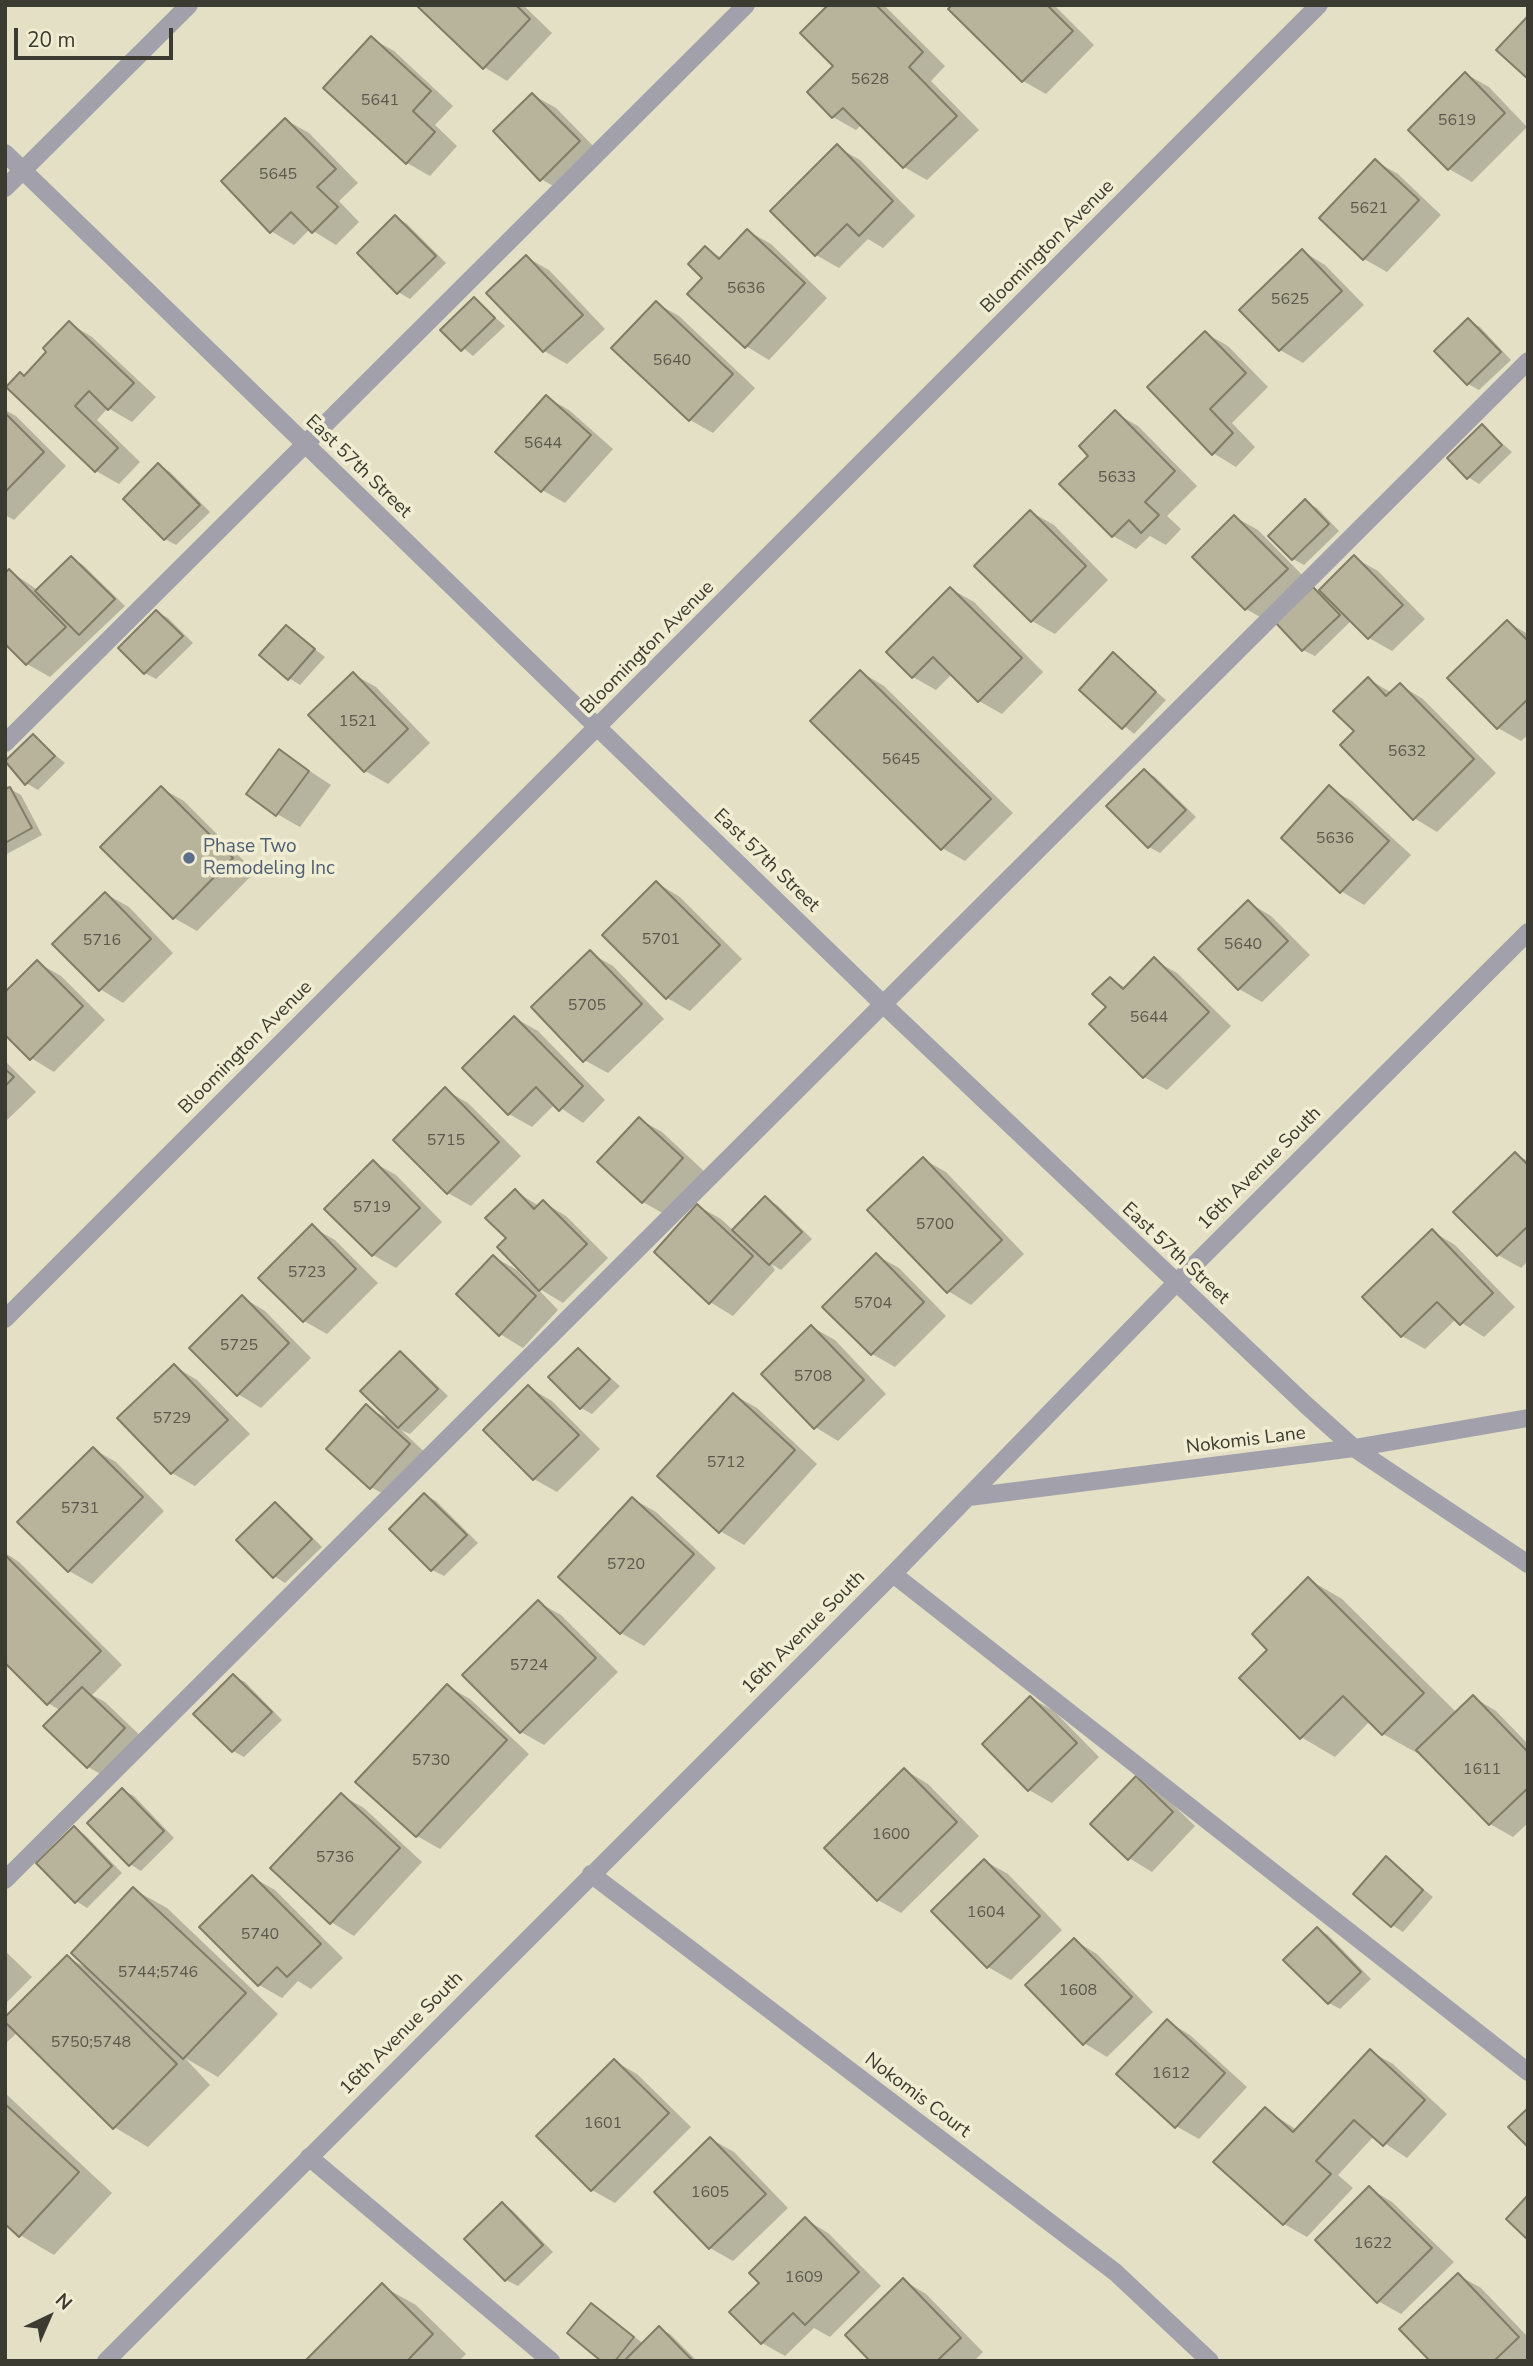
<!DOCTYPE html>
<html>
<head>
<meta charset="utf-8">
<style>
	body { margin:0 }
	#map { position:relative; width:1533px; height:2366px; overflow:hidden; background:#e4e0c6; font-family:"Nunito Sans",sans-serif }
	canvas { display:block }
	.frame { position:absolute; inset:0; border:7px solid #3c3b31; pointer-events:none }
	.north { position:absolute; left:14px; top:2282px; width:70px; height:70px; -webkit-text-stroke:5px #f1edd3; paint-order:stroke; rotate:44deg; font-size:19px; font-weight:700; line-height:28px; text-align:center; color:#3c3b31 }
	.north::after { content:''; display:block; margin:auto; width:24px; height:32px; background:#3c3b31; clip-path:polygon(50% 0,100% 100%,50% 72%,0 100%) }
	.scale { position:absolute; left:14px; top:28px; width:159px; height:32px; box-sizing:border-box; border:4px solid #3c3b31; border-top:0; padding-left:9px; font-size:21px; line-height:24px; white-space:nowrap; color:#3c3b31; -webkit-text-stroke:5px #f1edd3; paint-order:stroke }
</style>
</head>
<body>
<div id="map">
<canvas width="1533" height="2366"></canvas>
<div class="frame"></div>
<div class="north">N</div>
<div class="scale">20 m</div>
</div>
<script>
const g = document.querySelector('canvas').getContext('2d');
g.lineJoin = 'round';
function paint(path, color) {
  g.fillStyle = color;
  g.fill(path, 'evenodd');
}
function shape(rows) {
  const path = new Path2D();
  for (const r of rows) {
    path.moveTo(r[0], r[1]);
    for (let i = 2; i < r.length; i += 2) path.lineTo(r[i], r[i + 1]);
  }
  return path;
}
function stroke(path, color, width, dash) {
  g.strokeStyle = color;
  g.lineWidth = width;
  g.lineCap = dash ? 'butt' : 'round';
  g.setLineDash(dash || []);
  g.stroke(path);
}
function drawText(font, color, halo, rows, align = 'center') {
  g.font = font + ' "Nunito Sans",sans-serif';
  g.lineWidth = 7;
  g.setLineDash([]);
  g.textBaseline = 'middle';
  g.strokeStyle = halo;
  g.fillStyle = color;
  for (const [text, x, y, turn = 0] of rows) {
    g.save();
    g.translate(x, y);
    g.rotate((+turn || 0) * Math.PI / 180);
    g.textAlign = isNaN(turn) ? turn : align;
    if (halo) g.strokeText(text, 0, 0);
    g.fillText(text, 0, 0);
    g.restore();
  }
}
const shadow = shape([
	[419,5,523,5,552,33,507,81,484,67],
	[830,5,884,5,945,66,931,81,979,130,927,180,904,167,862,124,856,130,833,117,836,66],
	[954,5,1054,5,1094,45,1046,94,1023,81],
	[371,38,394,51,453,106,435,125,457,146,430,176,407,163],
	[1466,74,1489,87,1527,127,1472,182,1449,169,1410,130],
	[533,95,556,108,602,155,564,192,541,179],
	[286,120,309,133,358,183,339,201,359,222,336,245,310,229,294,245,271,231],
	[837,147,860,160,915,216,883,248,868,239,839,268,816,255],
	[1375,161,1398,174,1441,215,1387,272,1364,259,1321,218],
	[396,217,407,224,446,263,410,299,398,292],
	[748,231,771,244,827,298,769,360,746,346,705,278,705,248,722,258],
	[1302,251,1325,265,1364,305,1303,363,1280,350],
	[526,257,549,270,605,329,567,364,544,351],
	[474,299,505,326,473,356,442,330],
	[656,303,679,316,755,388,713,433,690,420],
	[1468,320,1480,327,1511,360,1479,390,1468,384],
	[69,323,92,337,156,397,132,422,108,408,97,420,140,462,119,484,96,471,20,374,25,377],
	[1205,333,1228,346,1268,387,1232,423,1255,447,1236,467,1213,453],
	[546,397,569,410,613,449,565,503,542,490],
	[5,410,16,416,66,466,14,520,5,515],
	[1115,413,1138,426,1197,486,1167,516,1181,529,1166,545,1150,536,1136,549,1113,536,1090,456],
	[1482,426,1512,452,1479,484,1468,477],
	[159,465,170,472,210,512,176,545,165,539],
	[1306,502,1317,508,1339,531,1304,565,1293,559],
	[1031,512,1054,525,1108,580,1055,634,1032,621],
	[1235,517,1258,530,1310,583,1269,622,1246,609],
	[72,558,83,565,125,606,50,677,27,664,5,641,10,571,39,591],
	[1355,558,1378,571,1425,619,1392,651,1369,638,1352,620,1315,656,1303,650,1313,589,1328,598],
	[951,589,974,602,1043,672,1002,714,979,701,952,674,936,690,913,677,888,652],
	[157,612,168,618,193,643,156,679,145,673],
	[1507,622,1528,634,1528,735,1521,741,1498,728,1450,678],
	[286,627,325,657,300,685,289,678],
	[1113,655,1166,700,1134,734,1081,690],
	[861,672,884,686,1013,813,965,861,942,848],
	[353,674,376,687,430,743,388,784,365,771],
	[1368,679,1392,693,1400,685,1423,699,1496,773,1437,832,1414,818,1356,731],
	[33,736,65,763,38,790,26,783],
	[279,751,331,785,300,827,277,814],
	[1144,771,1155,777,1196,817,1160,853,1149,847],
	[161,788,184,801,255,872,197,931,174,918],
	[1329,788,1352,801,1411,855,1364,905,1341,891],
	[10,789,21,795,42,835,5,855,5,791],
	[657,883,680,897,742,959,690,1011,667,998],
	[106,894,129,907,173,953,123,1003,100,989],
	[1248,902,1271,916,1310,955,1262,1002,1239,989,1200,949],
	[590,953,613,966,664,1019,608,1073,584,1060],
	[1154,960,1177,973,1231,1026,1167,1090,1144,1077,1108,1007,1110,979,1126,988],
	[38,963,61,976,105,1020,54,1072,31,1058],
	[515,1018,538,1031,605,1100,583,1123,555,1104,532,1127,509,1114],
	[5,1061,36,1092,5,1122],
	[445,1090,468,1103,521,1156,471,1206,448,1193],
	[639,1119,662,1132,705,1172,666,1215,643,1202],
	[1515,1154,1528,1161,1528,1261,1521,1268,1498,1255],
	[923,1159,946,1172,1024,1254,971,1305,948,1291],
	[373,1162,396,1175,442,1222,396,1268,373,1255],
	[515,1191,539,1206,543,1202,566,1216,608,1258,563,1303,535,1286,558,1310,523,1348,500,1334,494,1257,517,1270,530,1284,533,1281],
	[765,1198,777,1205,812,1239,781,1270,771,1264,775,1270,733,1316,710,1302,698,1206,721,1219,734,1231],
	[312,1227,335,1240,378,1283,327,1334,304,1321],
	[1432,1231,1455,1245,1515,1307,1484,1337,1456,1319,1425,1349,1402,1336],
	[876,1255,899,1268,946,1316,895,1367,872,1354],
	[242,1297,265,1311,311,1358,261,1408,238,1394],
	[812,1327,835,1340,886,1394,838,1441,815,1427],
	[578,1350,620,1386,592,1414,581,1408],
	[400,1353,411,1360,448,1396,410,1434,401,1430,432,1459,394,1500,371,1487,367,1407,390,1420],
	[174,1366,197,1380,250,1434,195,1486,172,1473],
	[528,1387,552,1401,600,1449,557,1492,534,1479],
	[734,1395,757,1408,817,1464,744,1545,720,1531,660,1476],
	[93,1449,116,1462,164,1511,92,1584,69,1571],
	[425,1495,436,1501,478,1543,444,1576,432,1570,391,1529],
	[633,1499,656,1512,716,1568,644,1646,621,1633],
	[275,1505,286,1511,322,1547,285,1583,274,1576],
	[5,1553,19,1562,122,1665,92,1695,105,1702,147,1742,111,1780,88,1767,46,1726,61,1711,48,1703,5,1661],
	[1308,1579,1342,1599,1457,1713,1473,1697,1496,1711,1528,1744,1528,1823,1513,1837,1490,1824,1420,1751,1417,1753,1383,1734,1370,1721,1335,1757,1301,1737,1269,1650],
	[538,1602,561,1615,618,1672,544,1745,521,1732],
	[233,1676,245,1682,282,1720,244,1757,233,1751],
	[447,1686,470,1699,529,1754,440,1849,417,1836],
	[1031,1698,1054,1711,1099,1757,1052,1803,1029,1790,984,1744],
	[905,1770,928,1784,979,1836,901,1913,878,1900],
	[1136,1778,1159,1791,1195,1826,1152,1872,1129,1858],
	[122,1790,134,1796,174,1838,141,1871,130,1864],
	[341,1795,364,1808,422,1862,354,1936,331,1922],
	[74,1828,85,1835,122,1873,87,1908,76,1901],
	[1386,1858,1433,1897,1403,1932,1392,1925],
	[985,1861,1008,1874,1062,1930,1011,1980,988,1967],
	[252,1877,275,1890,343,1958,311,1989,298,1981,282,1998,259,1985],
	[133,1889,167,1908,278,2014,218,2077,185,2058,210,2085,148,2147,114,2127,18,2032,5,2044,5,2016,67,1957,87,1968],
	[1317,1929,1328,1935,1371,1979,1340,2009,1329,2003],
	[1074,1940,1097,1954,1153,2012,1107,2057,1084,2043],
	[5,1951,32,1977,5,2004],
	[1167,2021,1190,2035,1247,2087,1199,2139,1176,2126],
	[1370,2051,1393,2064,1447,2114,1407,2158,1374,2136,1338,2175,1353,2188,1307,2237,1284,2224,1216,2162,1265,2109,1297,2130],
	[614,2061,637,2074,691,2127,615,2203,592,2190,539,2136],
	[5,2093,112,2193,54,2255,20,2235,5,2222],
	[711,2139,734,2152,788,2208,733,2261,710,2248,656,2192],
	[1369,2188,1392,2202,1454,2262,1401,2314,1378,2301],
	[502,2204,513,2211,553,2252,518,2286,506,2280,467,2239],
	[805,2219,828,2233,881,2286,830,2337,814,2328,785,2356,762,2343],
	[1458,2275,1481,2288,1528,2337,1528,2361,1433,2361],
	[903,2280,926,2294,983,2352,974,2361,872,2361],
	[382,2286,416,2305,466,2354,459,2361,308,2361],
	[591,2305,644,2344,659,2328,670,2334,697,2361,604,2361]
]);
const building = shape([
	[416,5,516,5,530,19,483,69,416,5],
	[828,5,876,5,923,52,909,67,957,116,903,168,843,108,832,118,807,92,833,66,800,33,828,5],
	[952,5,1047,5,1073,31,1022,82,948,9,952,5],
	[1528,16,1528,79,1496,50,1528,16],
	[371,36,431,91,413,111,435,132,406,164,323,88,371,36],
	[1465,72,1505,113,1448,170,1408,130,1465,72],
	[532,93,580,141,540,181,493,131,532,93],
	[285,118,336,169,317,187,338,207,312,233,291,212,270,233,221,181,285,118],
	[837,144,893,201,859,236,847,224,815,256,770,211,837,144],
	[1375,159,1419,200,1363,260,1319,218,1375,159],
	[395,215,436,256,397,294,357,253,395,215],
	[747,229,805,283,745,348,687,294,702,278,688,264,705,246,719,259,747,229],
	[1302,249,1342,291,1279,351,1239,310,1302,249],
	[526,255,583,315,543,352,486,293,526,255],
	[474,297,495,318,461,351,440,330,474,297],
	[656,301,733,374,689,421,611,348,656,301],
	[1468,318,1501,352,1467,385,1434,351,1468,318],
	[69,321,134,383,108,410,89,391,75,406,118,448,95,472,6,387,20,372,24,376,46,352,43,348,69,321],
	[1205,331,1246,373,1210,409,1233,433,1212,455,1147,387,1205,331],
	[546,395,591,435,541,492,495,452,546,395],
	[1115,410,1175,471,1145,502,1159,515,1141,533,1129,520,1112,537,1059,484,1088,456,1079,446,1115,410],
	[5,413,44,452,5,492,5,413],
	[1482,424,1502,445,1467,479,1447,458,1482,424],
	[158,463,200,505,164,540,123,499,158,463],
	[1305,499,1329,524,1292,560,1268,536,1305,499],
	[1030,510,1086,566,1031,622,974,566,1030,510],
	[1234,515,1288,569,1245,610,1192,557,1234,515],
	[1354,555,1403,605,1368,639,1319,590,1354,555],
	[71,556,115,599,79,635,35,591,71,556],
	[9,569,66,627,26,665,5,644,5,573,9,569],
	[950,587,1022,658,978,702,933,657,912,678,886,652,950,587],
	[1313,587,1340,615,1302,651,1275,622,1313,587],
	[156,610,183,636,144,674,118,648,156,610],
	[1507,620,1528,641,1528,699,1497,729,1447,678,1507,620],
	[286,625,315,649,288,680,259,655,286,625],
	[1113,652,1156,692,1122,729,1079,690,1113,652],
	[860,670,991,799,941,850,810,721,860,670],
	[353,672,408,729,364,772,308,715,353,672],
	[1368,677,1386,696,1400,683,1474,759,1413,820,1340,745,1354,731,1333,711,1368,677],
	[33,734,55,756,25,785,5,761,33,734],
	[279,749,309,771,276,816,246,794,279,749],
	[1144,769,1186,810,1148,848,1106,806,1144,769],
	[1329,785,1389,841,1340,893,1281,838,1329,785],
	[161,786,233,858,173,919,100,847,161,786],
	[10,787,32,828,5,843,5,789,10,787],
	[656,881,720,945,666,999,602,935,656,881],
	[105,892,151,939,99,991,52,944,105,892],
	[1248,900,1288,941,1238,990,1198,949,1248,900],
	[590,950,642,1004,583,1062,531,1007,590,950],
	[1154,957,1209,1012,1143,1078,1089,1024,1106,1007,1092,994,1110,977,1123,989,1154,957],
	[37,960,83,1006,30,1060,5,1035,5,992,37,960],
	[514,1016,583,1086,559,1111,536,1087,508,1115,462,1068,514,1016],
	[5,1069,14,1077,5,1086,5,1069],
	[445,1087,499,1142,447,1194,393,1140,445,1087],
	[639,1117,683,1158,642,1203,597,1162,639,1117],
	[1515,1152,1528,1165,1528,1226,1497,1256,1453,1212,1515,1152],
	[923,1157,1002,1240,947,1293,867,1210,923,1157],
	[373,1160,420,1208,372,1256,324,1209,373,1160],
	[515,1189,534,1209,543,1200,587,1244,539,1291,497,1247,506,1238,485,1218,515,1189],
	[765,1196,802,1232,769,1265,732,1230,765,1196],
	[697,1204,753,1256,709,1304,654,1252,697,1204],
	[312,1224,356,1269,303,1322,258,1278,312,1224],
	[1432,1229,1493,1293,1460,1325,1437,1302,1401,1337,1362,1297,1432,1229],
	[876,1253,924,1302,871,1355,822,1307,876,1253],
	[493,1255,536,1296,499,1336,456,1294,493,1255],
	[242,1295,289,1343,237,1396,189,1348,242,1295],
	[811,1325,864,1380,814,1429,761,1374,811,1325],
	[578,1348,610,1379,580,1409,548,1377,578,1348],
	[400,1351,438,1389,398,1428,360,1391,400,1351],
	[174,1364,228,1420,171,1474,117,1418,174,1364],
	[528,1385,579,1435,533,1480,483,1430,528,1385],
	[733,1393,795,1450,719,1533,657,1476,733,1393],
	[366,1404,410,1444,370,1489,326,1449,366,1404],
	[93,1447,143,1497,68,1572,17,1522,93,1447],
	[424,1493,467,1535,431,1571,389,1529,424,1493],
	[632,1497,694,1554,620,1634,558,1577,632,1497],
	[275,1502,312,1539,273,1578,236,1540,275,1502],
	[5,1555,101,1651,47,1705,5,1663,5,1555],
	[1308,1577,1424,1693,1382,1735,1343,1696,1300,1739,1239,1678,1267,1650,1252,1634,1308,1577],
	[538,1600,596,1658,520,1733,462,1675,538,1600],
	[233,1674,272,1712,232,1752,193,1714,233,1674],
	[447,1684,507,1740,416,1837,355,1782,447,1684],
	[82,1687,125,1728,87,1768,43,1726,82,1687],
	[1473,1695,1528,1752,1528,1788,1489,1825,1416,1750,1473,1695],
	[1030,1696,1077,1743,1028,1791,982,1744,1030,1696],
	[904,1768,957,1822,877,1901,824,1848,904,1768],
	[1136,1776,1173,1812,1128,1860,1090,1824,1136,1776],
	[122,1788,164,1831,129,1866,87,1823,122,1788],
	[341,1793,400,1848,330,1924,270,1868,341,1793],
	[74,1826,112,1866,75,1903,36,1863,74,1826],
	[1386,1856,1423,1890,1391,1927,1353,1894,1386,1856],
	[984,1859,1040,1916,987,1968,931,1911,984,1859],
	[252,1875,321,1944,287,1977,277,1967,258,1986,199,1927,252,1875],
	[133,1887,246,1993,183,2059,71,1953,133,1887],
	[1317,1927,1361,1972,1328,2004,1283,1960,1317,1927],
	[1074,1938,1132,1997,1083,2045,1025,1985,1074,1938],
	[67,1955,177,2064,113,2129,5,2022,5,2017,67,1955],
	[1167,2019,1225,2073,1175,2128,1116,2074,1167,2019],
	[1370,2049,1425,2100,1383,2146,1354,2120,1316,2161,1331,2174,1283,2225,1213,2162,1265,2107,1293,2132,1370,2049],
	[614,2059,669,2113,591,2191,536,2136,614,2059],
	[5,2104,79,2172,19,2237,5,2224,5,2104],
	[1528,2108,1528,2147,1508,2127,1528,2108],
	[710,2137,766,2194,709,2249,654,2192,710,2137],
	[1369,2186,1432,2248,1377,2303,1315,2240,1369,2186],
	[1528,2195,1528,2240,1506,2219,1528,2195],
	[502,2202,543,2245,505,2281,464,2239,502,2202],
	[805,2217,859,2272,805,2325,793,2313,761,2344,729,2312,759,2283,749,2273,805,2217],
	[1458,2273,1519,2337,1494,2361,1430,2361,1399,2329,1458,2273],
	[903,2278,961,2338,937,2361,870,2361,845,2335,903,2278],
	[382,2283,433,2334,407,2361,305,2361,382,2283],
	[591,2303,634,2337,615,2361,601,2361,567,2333,591,2303],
	[659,2326,693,2361,624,2361,659,2326]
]);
const lane = shape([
	[5,743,746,5],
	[893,1574,1528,2072],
	[5,1880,1528,361],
	[309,2157,551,2361]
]);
const street = shape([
	[5,153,884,1005,1306,1405,1354,1448,1528,1564],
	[5,188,189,5],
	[5,1319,1319,5],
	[969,1497,1354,1448,1528,1418],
	[591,1874,1115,2272,1210,2361],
	[106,2361,893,1574,1175,1284,1528,932]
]);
const markers = [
	[189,858,7,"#5c6f8a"]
];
const numberNames = [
	["5628",870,80],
	["5641",380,101],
	["5619",1457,121],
	["5645",278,175],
	["5621",1369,209],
	["5636",746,289],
	["5625",1290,300],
	["5640",672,361],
	["5644",543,444],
	["5633",1117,478],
	["1521",358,722],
	["5632",1407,752],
	["5645",901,760],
	["5636",1335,839],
	["5701",661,940],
	["5716",102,941],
	["5640",1243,945],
	["5705",587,1006],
	["5644",1149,1018],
	["5715",446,1141],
	["5719",372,1208],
	["5700",935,1225],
	["5723",307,1273],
	["5704",873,1304],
	["5725",239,1346],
	["5708",813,1377],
	["5729",172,1419],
	["5712",726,1463],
	["5731",80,1509],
	["5720",626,1565],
	["5724",529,1666],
	["5730",431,1761],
	["1611",1482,1770],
	["1600",891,1835],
	["5736",335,1858],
	["1604",986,1913],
	["5740",260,1935],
	["5744;5746",158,1973],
	["1608",1078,1991],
	["5750;5748",91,2043],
	["1612",1171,2074],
	["1601",603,2124],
	["1605",710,2193],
	["1622",1373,2244],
	["1609",804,2278]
];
const streetNames = [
	["Bloomington Avenue",1048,247,-45],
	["East 57th Street",358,467,44],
	["Bloomington Avenue",648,648,-45],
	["East 57th Street",766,861,44],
	["Bloomington Avenue",246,1048,-45],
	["16th Avenue South",1260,1169,-45],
	["East 57th Street",1175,1254,43],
	["Nokomis Lane",1246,1441,-7],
	["16th Avenue South",804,1633,-45],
	["16th Avenue South",402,2034,-45],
	["Nokomis Court",917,2096,37]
];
const serviceNames = [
	["Phase Two",203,847],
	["Remodeling Inc",203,869]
];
paint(shadow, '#0003');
paint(building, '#b8b49c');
stroke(building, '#807c66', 2);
stroke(lane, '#a2a1ab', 18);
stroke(street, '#a2a1ab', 18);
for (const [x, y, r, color] of markers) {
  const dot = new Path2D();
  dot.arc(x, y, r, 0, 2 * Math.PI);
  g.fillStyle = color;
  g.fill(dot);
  stroke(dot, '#f1edd3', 2.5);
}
drawText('16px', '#5b594c', null, numberNames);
drawText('19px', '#3c3b31', '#f1edd3', streetNames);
drawText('19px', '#4e5e75', '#f1edd3', serviceNames, 'left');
</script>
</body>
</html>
